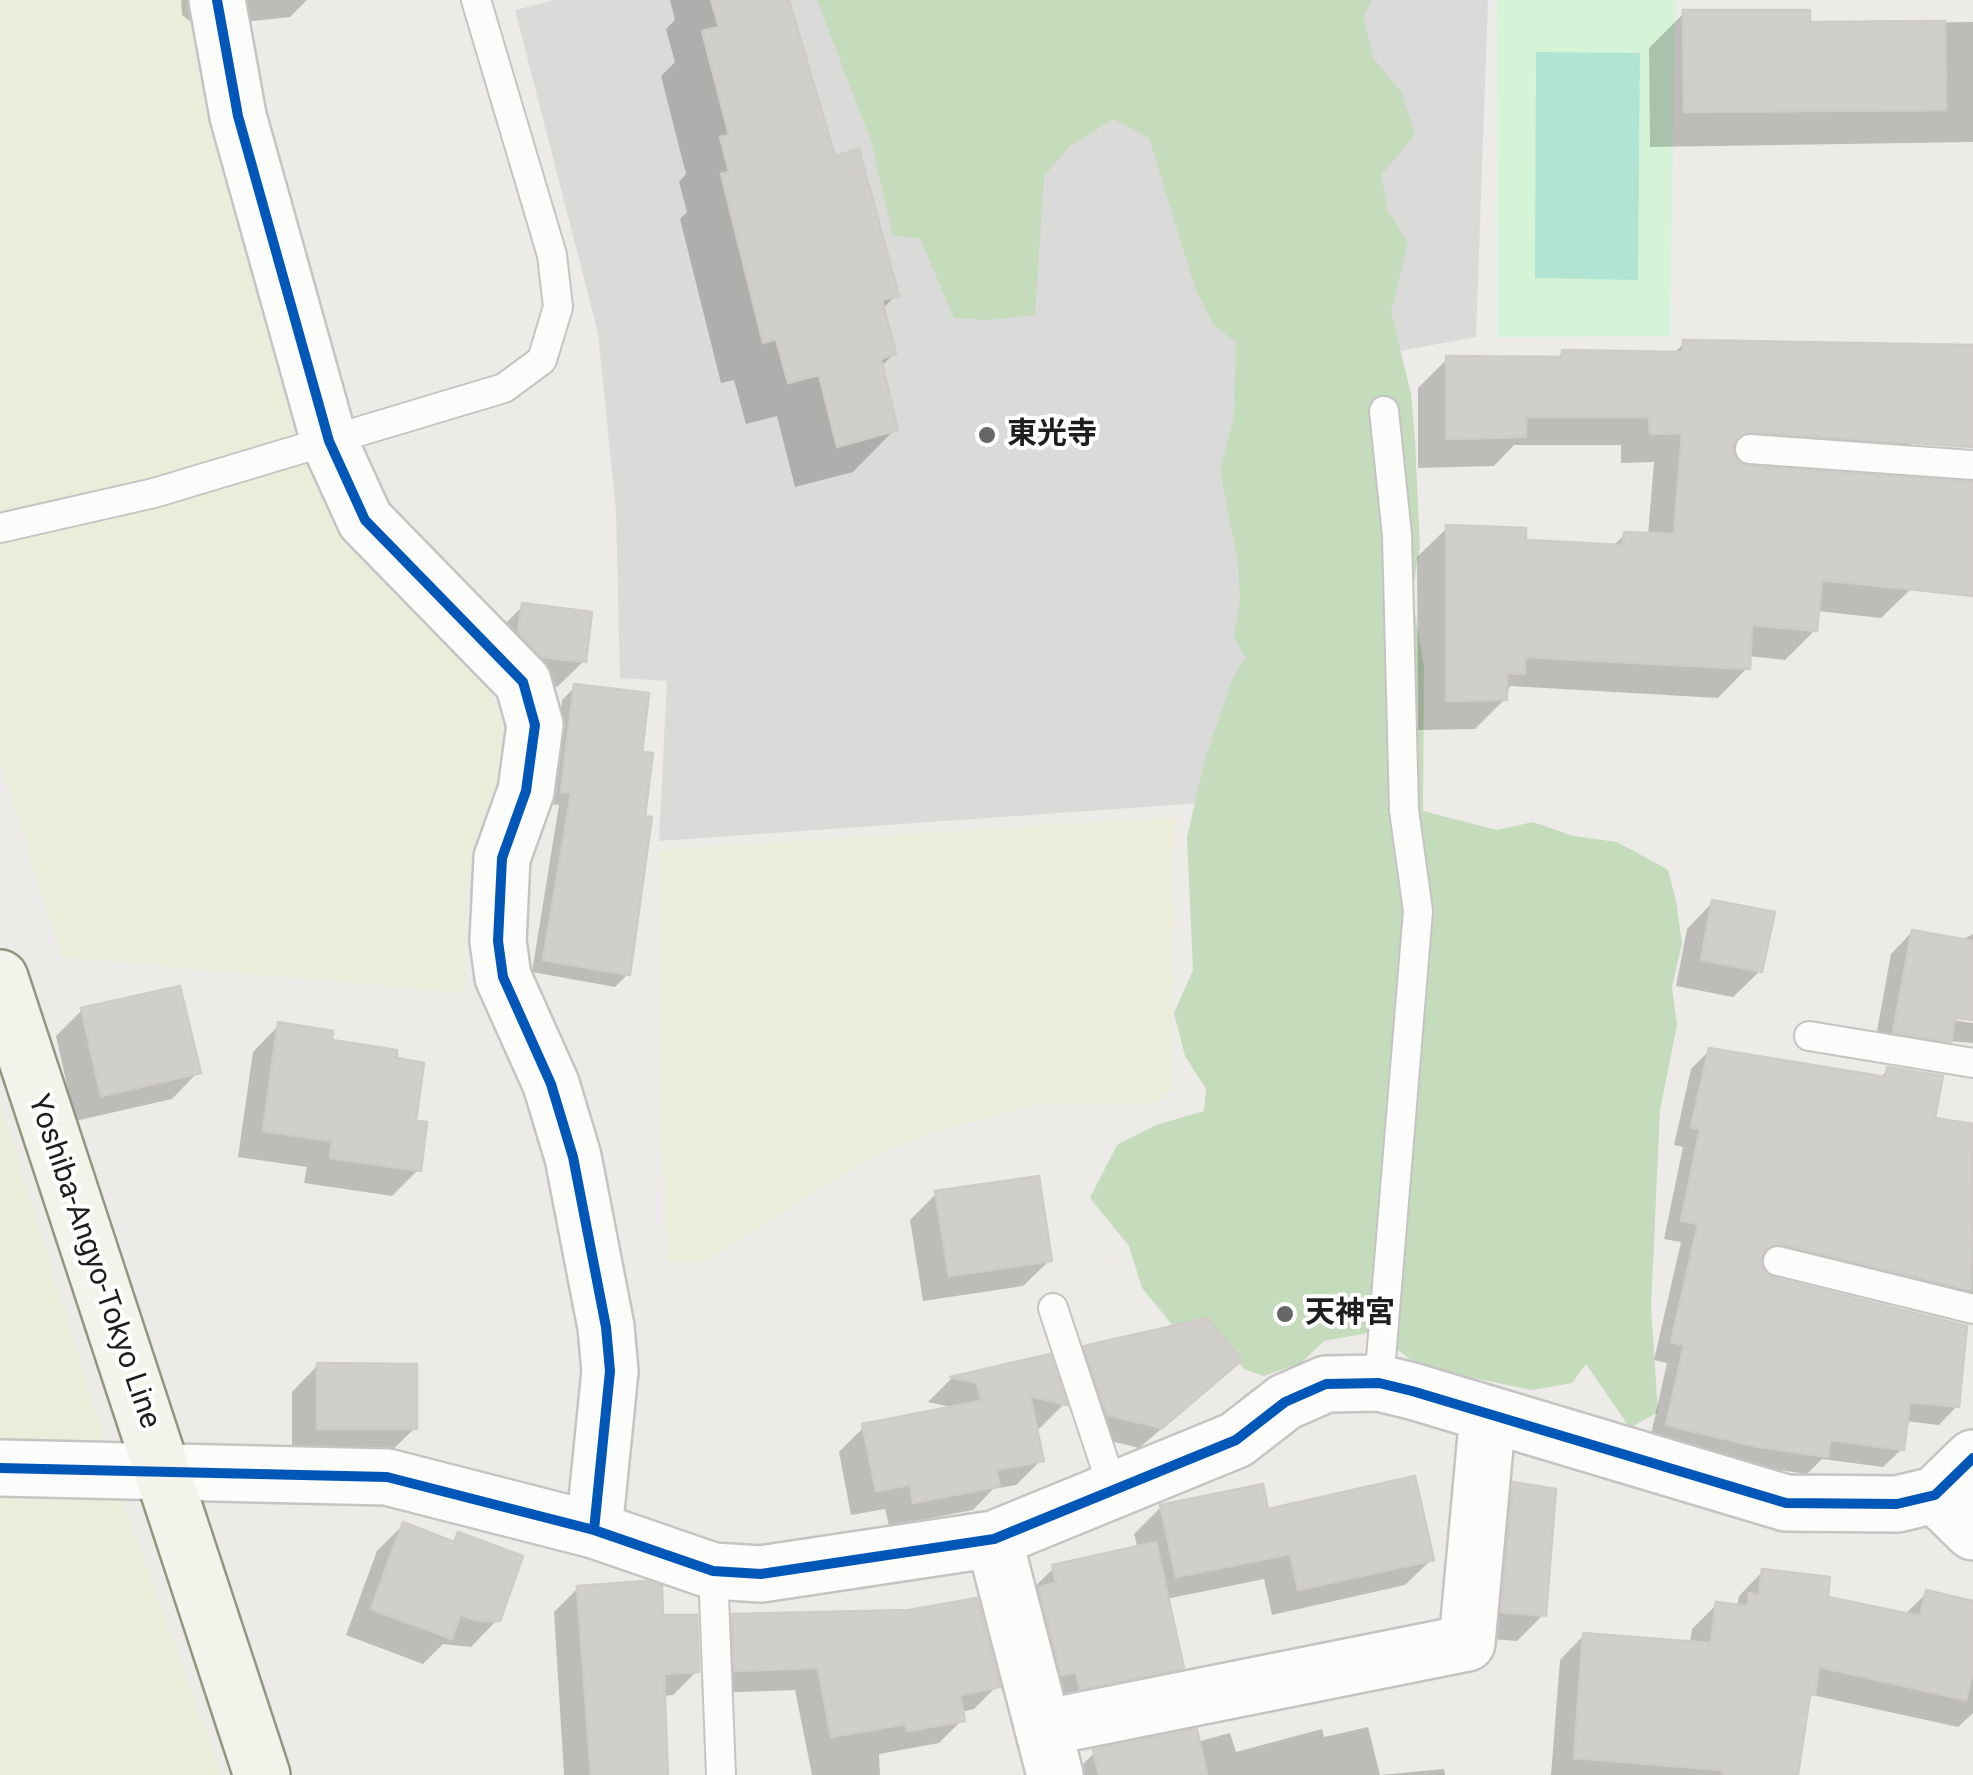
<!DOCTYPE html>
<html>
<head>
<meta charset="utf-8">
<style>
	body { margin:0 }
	canvas { display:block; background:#ecebe7 }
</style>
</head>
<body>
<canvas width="1973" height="1775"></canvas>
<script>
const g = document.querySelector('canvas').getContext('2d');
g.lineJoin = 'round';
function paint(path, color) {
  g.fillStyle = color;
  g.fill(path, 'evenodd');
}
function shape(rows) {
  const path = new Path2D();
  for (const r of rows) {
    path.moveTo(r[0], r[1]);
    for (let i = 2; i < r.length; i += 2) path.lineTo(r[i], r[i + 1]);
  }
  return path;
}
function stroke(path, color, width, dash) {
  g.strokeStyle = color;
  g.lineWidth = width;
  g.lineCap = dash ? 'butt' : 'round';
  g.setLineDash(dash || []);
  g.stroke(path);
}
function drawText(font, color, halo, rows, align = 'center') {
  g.font = font + ' Roboto,"Noto Sans JP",sans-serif';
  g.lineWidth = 8;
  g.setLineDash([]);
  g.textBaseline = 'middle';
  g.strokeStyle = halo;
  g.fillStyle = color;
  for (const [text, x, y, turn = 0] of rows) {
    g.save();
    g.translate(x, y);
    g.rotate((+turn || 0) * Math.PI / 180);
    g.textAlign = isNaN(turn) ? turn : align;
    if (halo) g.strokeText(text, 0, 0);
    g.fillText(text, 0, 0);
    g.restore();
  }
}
const religious = shape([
	[555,0,1488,0,1476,337,1361,358,1387,790,659,841,667,681,620,678,616,511,598,333,515,10]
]);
const farmland = shape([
	[0,0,197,0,306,451,485,680,507,733,494,811,467,887,465,993,62,957,0,764],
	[1175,817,1171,1089,1157,1103,1041,1103,931,1133,871,1157,704,1262,667,1261,660,1120,658,850],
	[0,1101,107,1447,0,1442],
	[0,1487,118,1487,222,1775,0,1775]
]);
const forest = shape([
	[817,0,1372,0,1363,17,1374,59,1402,93,1415,135,1381,175,1388,211,1408,242,1391,311,1411,394,1415,441,1420,547,1412,594,1424,668,1423,811,1497,830,1533,822,1573,836,1617,842,1668,870,1676,900,1682,943,1672,987,1677,1025,1660,1110,1651,1309,1658,1412,1630,1428,1586,1364,1572,1383,1532,1390,1421,1367,1373,1332,1324,1341,1301,1363,1264,1376,1244,1369,1228,1349,1174,1327,1142,1288,1129,1246,1090,1198,1117,1145,1156,1125,1204,1111,1206,1089,1185,1056,1174,1013,1193,970,1187,837,1206,756,1234,675,1246,658,1234,638,1240,600,1238,562,1220,470,1234,417,1236,342,1214,326,1195,288,1149,138,1114,119,1071,145,1044,176,1035,315,988,320,954,318,920,238,893,236,871,141]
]);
const park = shape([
	[1497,0,1675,0,1670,336,1498,337]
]);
const pitch = shape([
	[1536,52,1640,53,1638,280,1535,278]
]);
const shadow = shape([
	[181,0,307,0,290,17,198,27,182,15],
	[670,0,787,0,834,159,896,295,882,309,894,354,880,367,895,429,853,472,795,487,777,416,746,424,734,380,721,383,680,219,687,212,679,182,686,174,661,76,675,62,666,29,675,20],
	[1684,13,1808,24,1973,22,1973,142,1650,147,1649,48],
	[1684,343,1913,442,1884,472,1731,461,1911,589,1881,618,1817,611,1815,630,1785,660,1748,656,1747,668,1718,698,1510,686,1505,699,1475,729,1418,730,1417,557,1447,528,1523,542,1612,547,1625,534,1648,535,1654,462,1621,463,1621,445,1514,445,1494,466,1418,468,1418,388,1447,359,1556,359,1563,352,1672,355],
	[523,606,584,661,557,687,515,682,497,632],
	[575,687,639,754,628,974,615,987,532,972,559,805,550,804,562,700],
	[1713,902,1760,971,1733,997,1676,986,1687,929],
	[1912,932,1959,941,1973,934,1973,1018,1943,1015,1943,1019,1973,1023,1973,1043,1948,1041,1927,1062,1873,1053,1891,954],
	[82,1010,198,1072,172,1099,75,1121,56,1036],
	[279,1025,329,1043,413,1123,418,1170,392,1196,304,1183,307,1167,238,1157,253,1052],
	[1710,1050,1880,1078,1888,1069,1932,1120,1973,1127,1973,1294,1966,1301,1950,1308,1759,1262,1759,1268,1773,1280,1957,1406,1939,1425,1905,1421,1902,1449,1883,1467,1822,1459,1807,1474,1739,1464,1649,1443,1667,1363,1654,1360,1681,1242,1664,1239,1683,1147,1674,1145,1691,1069],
	[936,1194,1050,1260,1023,1286,923,1301,910,1220],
	[1085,1348,1218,1380,1139,1448,1087,1435,1065,1369],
	[1048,1357,1064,1404,1039,1429,1034,1428,1041,1460,1016,1485,993,1489,973,1510,889,1526,885,1509,851,1515,839,1452,864,1427,955,1408,928,1402,951,1379],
	[318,1365,415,1428,388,1454,292,1454,292,1392],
	[1514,1485,1543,1615,1517,1641,1476,1638,1488,1511],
	[1161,1507,1266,1512,1432,1559,1405,1585,1272,1615,1264,1579,1166,1599,1181,1667,1155,1694,1054,1714,1027,1594,1054,1568,1138,1549,1134,1534],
	[403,1525,451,1543,459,1535,497,1620,471,1647,443,1644,423,1664,346,1635,377,1551],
	[1763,1571,1825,1599,1904,1615,1927,1593,1973,1604,1973,1713,1958,1727,1812,1695,1806,1701,1796,1775,1551,1775,1560,1660,1584,1635,1690,1643,1692,1629,1717,1604,1737,1607,1739,1596],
	[578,1588,660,1618,697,1671,673,1695,662,1696,664,1775,564,1775,554,1612],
	[733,1616,997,1686,974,1709,961,1712,962,1720,939,1743,879,1754,880,1775,812,1775,795,1690,712,1693,710,1639],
	[1368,1727,1380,1775,1444,1769,1445,1775,1072,1775,1095,1752,1197,1742,1230,1733,1236,1752,1322,1729,1324,1737]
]);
const building = shape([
	[711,0,789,0,835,156,859,149,899,296,882,300,896,354,881,359,898,430,837,447,819,375,788,383,776,339,763,343,721,174,729,172,720,137,729,135,702,31,719,27,711,0],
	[1683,10,1810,10,1810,22,1945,21,1946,110,1684,112,1683,10],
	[1683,340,1973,345,1973,447,1751,432,1736,438,1733,449,1739,463,1749,466,1973,482,1973,596,1822,580,1817,631,1752,625,1750,669,1525,657,1525,674,1507,673,1507,700,1446,701,1446,525,1526,528,1526,540,1623,545,1624,532,1674,534,1682,433,1650,434,1649,417,1526,417,1526,437,1446,439,1446,356,1562,357,1562,350,1683,352,1683,340],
	[522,603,592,612,586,662,542,657,518,632,522,603],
	[574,684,649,693,642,752,653,753,645,816,652,817,630,975,543,960,571,793,561,792,574,684],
	[1712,900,1775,912,1762,972,1701,960,1712,900],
	[1912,930,1973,941,1973,1020,1955,1018,1951,1042,1893,1032,1912,930],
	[180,986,201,1073,101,1096,81,1008,180,986],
	[278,1022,333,1031,332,1040,397,1050,397,1058,424,1063,416,1121,427,1122,421,1171,330,1158,332,1141,263,1131,278,1022],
	[1709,1048,1886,1077,1887,1067,1943,1076,1935,1118,1973,1124,1971,1290,1782,1244,1766,1248,1761,1258,1765,1273,1774,1278,1967,1326,1959,1407,1910,1402,1904,1450,1830,1440,1828,1457,1759,1447,1666,1425,1684,1345,1671,1342,1698,1224,1681,1221,1700,1129,1691,1127,1709,1048],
	[1039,1176,1052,1261,949,1276,935,1191,1039,1176],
	[1207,1318,1242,1360,1162,1428,1107,1415,1084,1346,1207,1318],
	[1050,1354,1067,1405,1030,1396,1044,1461,996,1470,1000,1486,913,1503,910,1485,876,1491,862,1424,981,1401,977,1383,950,1377,1050,1354],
	[317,1363,417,1364,417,1429,317,1429,317,1363],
	[1415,1476,1434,1560,1298,1590,1290,1554,1176,1577,1160,1505,1263,1484,1268,1509,1415,1476],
	[1513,1482,1556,1489,1546,1616,1501,1612,1513,1482],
	[403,1522,454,1542,458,1532,523,1556,500,1621,478,1621,460,1615,452,1639,371,1609,403,1522],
	[1156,1542,1184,1668,1080,1689,1076,1672,1061,1675,1039,1587,1056,1583,1052,1565,1156,1542],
	[1762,1569,1830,1577,1828,1597,1920,1616,1926,1590,1973,1601,1973,1671,1966,1700,1819,1667,1815,1695,1810,1695,1798,1775,1722,1775,1723,1770,1574,1758,1583,1633,1711,1643,1716,1602,1748,1606,1749,1593,1759,1595,1762,1569],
	[646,1581,662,1586,663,1615,697,1615,699,1672,664,1674,668,1775,591,1775,577,1586,646,1581],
	[977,1598,1000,1687,960,1695,965,1721,907,1731,905,1724,831,1737,818,1668,734,1671,732,1614,909,1610,977,1598],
	[1197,1729,1207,1775,1099,1775,1093,1750,1197,1729]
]);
const lane = shape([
	[1750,449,1973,465],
	[0,528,154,493,504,388,542,360,558,307,552,255,476,0],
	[1809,1036,1973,1063],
	[1778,1261,1973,1309],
	[1053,1308,1113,1489],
	[1379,1383,1418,911,1404,810,1397,535,1384,411],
	[713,1571,721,1775]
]);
const street = shape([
	[217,0,238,116,329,441,365,520,523,682,535,725,526,791,502,858,498,941,503,977,551,1084,573,1157,606,1327,610,1371,594,1530],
	[0,1468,387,1477,594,1530,713,1571,761,1574,994,1539,1236,1440,1285,1402,1326,1384,1379,1383,1412,1391,1786,1503,1897,1504,1935,1495,1973,1458],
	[1935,1495,1973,1532],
	[994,1539,1055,1775],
	[1043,1728,1467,1643,1488,1414]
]);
const secondary = shape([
	[0,978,262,1775]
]);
const cycleway = shape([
	[217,0,238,116,329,441,365,520,523,682,535,725,526,791,502,858,498,941,503,977,551,1084,573,1157,606,1327,610,1371,594,1530],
	[0,1468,387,1477,594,1530,713,1571,761,1574,994,1539,1236,1440,1285,1402,1326,1384,1379,1383,1412,1391,1786,1503,1897,1504,1935,1495,1973,1458]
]);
const markers = [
	[987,435,10,"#666664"],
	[1285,1314,10,"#666664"]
];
const poiNames = [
	["東光寺",1007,435],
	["天神宮",1305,1314]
];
const streetNames = [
	["Yoshiba-Angyo-Tokyo Line",93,1262,71]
];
paint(religious, '#dadad8');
paint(farmland, '#eaedda');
paint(forest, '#c4dbbc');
paint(park, '#d4f3d7');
paint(pitch, '#b1e4d3');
paint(shadow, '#0003');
paint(building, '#d0cfcc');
stroke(building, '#cfccc8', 2.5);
stroke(lane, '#c5c4c3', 32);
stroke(street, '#c5c4c3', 60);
stroke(secondary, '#92967e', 60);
stroke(lane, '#fcfcfb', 28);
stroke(street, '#fcfcfb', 55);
stroke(secondary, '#f2f3ea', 55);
stroke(cycleway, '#0057b8', 10);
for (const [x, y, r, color] of markers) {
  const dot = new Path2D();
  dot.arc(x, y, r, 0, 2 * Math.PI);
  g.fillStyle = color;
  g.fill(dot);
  stroke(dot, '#fff', 4);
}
drawText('bold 30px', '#1e1e1e', '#fff', poiNames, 'left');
drawText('30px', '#1e1e1e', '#fff', streetNames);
</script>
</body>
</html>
